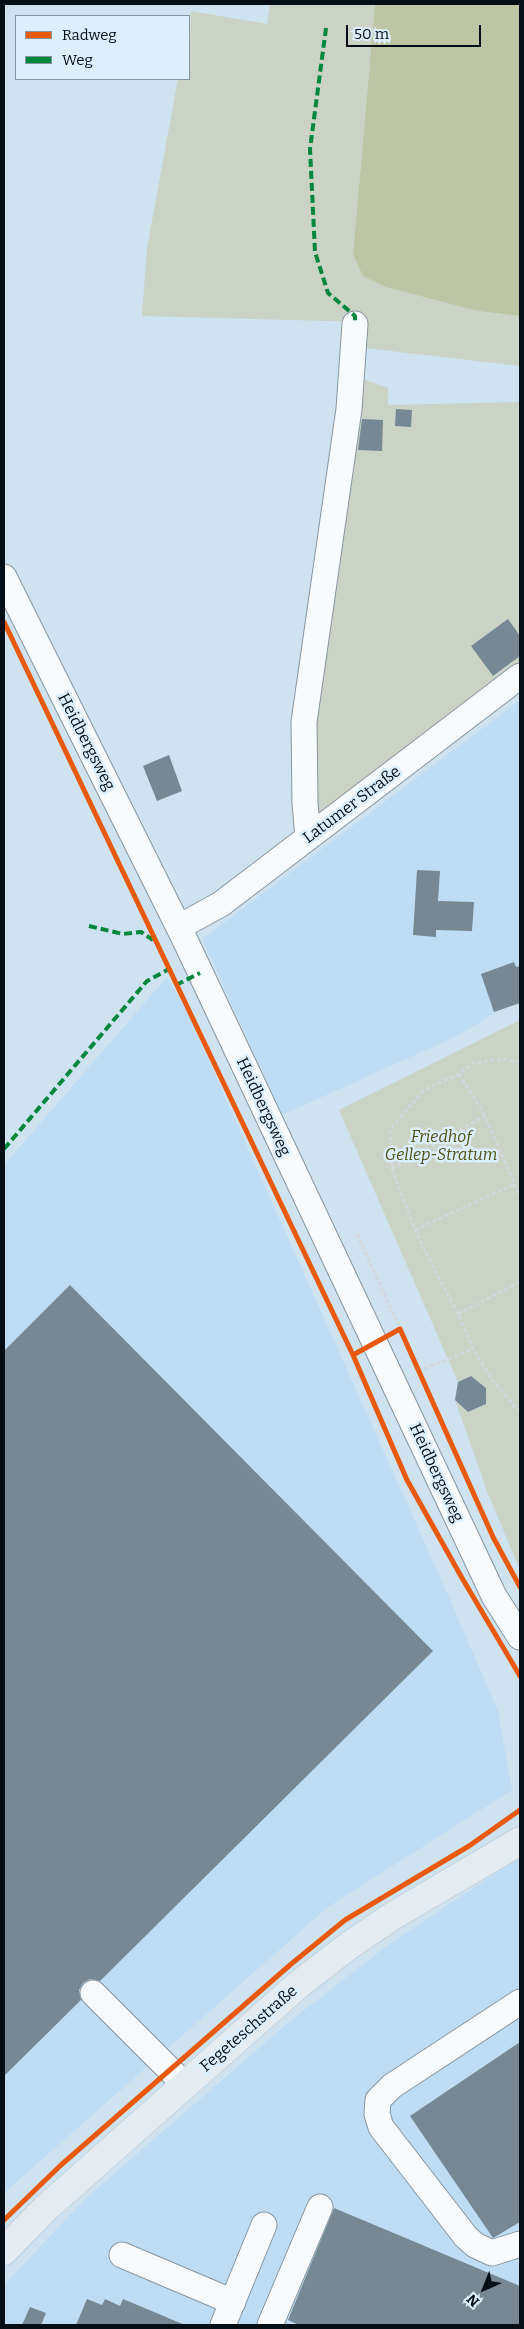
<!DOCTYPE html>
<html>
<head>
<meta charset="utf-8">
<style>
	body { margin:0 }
	#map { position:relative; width:524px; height:2329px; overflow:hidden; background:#cfe2f0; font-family:Bitter,serif }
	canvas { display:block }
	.frame { position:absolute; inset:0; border:5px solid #030e16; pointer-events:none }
	.legend { position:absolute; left:15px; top:15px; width:175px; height:65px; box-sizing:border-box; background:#dbeffe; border:1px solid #8595a1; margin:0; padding:6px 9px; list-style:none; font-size:15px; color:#030e16 }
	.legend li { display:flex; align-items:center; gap:10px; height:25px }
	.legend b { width:25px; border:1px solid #8595a1 }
	.north { position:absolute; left:459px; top:2264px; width:50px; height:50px; -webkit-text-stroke:4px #dbeffe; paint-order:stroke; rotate:224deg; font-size:14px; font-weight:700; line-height:20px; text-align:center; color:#030e16 }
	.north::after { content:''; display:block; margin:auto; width:18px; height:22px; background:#030e16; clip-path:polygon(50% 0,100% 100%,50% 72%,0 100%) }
	.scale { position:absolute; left:346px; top:25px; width:135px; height:22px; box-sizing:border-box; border:2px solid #030e16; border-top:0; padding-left:6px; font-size:15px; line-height:18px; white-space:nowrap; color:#030e16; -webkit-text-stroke:4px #dbeffe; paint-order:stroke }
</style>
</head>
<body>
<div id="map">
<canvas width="524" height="2329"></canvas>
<div class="frame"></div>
<ul class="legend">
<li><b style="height:6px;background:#e8590c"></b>Radweg</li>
<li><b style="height:6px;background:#00873e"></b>Weg</li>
</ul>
<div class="north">N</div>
<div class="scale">50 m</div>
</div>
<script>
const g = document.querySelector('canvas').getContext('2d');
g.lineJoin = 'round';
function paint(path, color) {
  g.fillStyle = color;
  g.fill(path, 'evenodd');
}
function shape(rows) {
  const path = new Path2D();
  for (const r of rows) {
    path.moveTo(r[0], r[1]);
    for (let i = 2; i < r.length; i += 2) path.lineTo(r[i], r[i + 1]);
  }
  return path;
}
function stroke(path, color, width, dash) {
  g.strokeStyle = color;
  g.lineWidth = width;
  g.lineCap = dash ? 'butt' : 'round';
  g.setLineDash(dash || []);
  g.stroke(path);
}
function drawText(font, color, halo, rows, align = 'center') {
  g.font = font + ' Bitter,serif';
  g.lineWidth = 5;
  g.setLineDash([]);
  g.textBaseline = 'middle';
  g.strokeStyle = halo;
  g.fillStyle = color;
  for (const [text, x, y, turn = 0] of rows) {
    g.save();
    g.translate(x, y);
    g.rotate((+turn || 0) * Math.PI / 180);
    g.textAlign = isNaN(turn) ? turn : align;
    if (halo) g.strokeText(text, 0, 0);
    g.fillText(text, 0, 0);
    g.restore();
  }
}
const built = shape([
	[520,700,520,998,457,1036,282,1115,202,939],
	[167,977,186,1010,444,1586,498,1711,512,1790,328,1907,4,2193,4,1165],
	[520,1857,520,2325,4,2325,4,2285,85,2199,290,2021,392,1942]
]);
const green = shape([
	[270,4,375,4,353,254,478,311,520,316,520,366,365,348,366,322,142,316,147,248,178,79,189,79,191,11,267,24],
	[360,378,388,388,388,405,520,402,520,665,313,819,314,719],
	[520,1020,520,1570,487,1491,455,1400,468,1412,486,1404,486,1388,471,1376,458,1382,339,1110]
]);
const water = shape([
	[375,4,520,4,520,316,478,311,386,287,363,276,353,254]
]);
const building = shape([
	[396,409,412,410,411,427,395,426],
	[362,419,383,420,382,451,358,450],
	[508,619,520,636,520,656,493,676,471,646],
	[169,755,182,791,157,801,143,766],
	[417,870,440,871,438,901,474,902,472,931,436,930,436,937,413,935],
	[514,962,516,967,520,966,520,1003,494,1012,481,974],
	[70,1285,433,1651,100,1981,90,1979,83,1983,79,1990,81,2000,4,2076,4,1351],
	[471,1376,486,1388,486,1404,468,1412,455,1400,458,1382],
	[520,2042,520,2222,493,2238,410,2116],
	[334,2208,520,2286,520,2325,299,2325,288,2320],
	[87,2299,102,2305,105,2299,120,2306,123,2299,185,2325,76,2325],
	[30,2307,46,2313,41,2325,22,2325]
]);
const path = shape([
	[520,1062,505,1059,473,1063,459,1074,424,1090,390,1129,392,1169,415,1230,435,1271,458,1314,473,1349,492,1380,520,1412],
	[459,1074,485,1116,520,1197],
	[392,1169,485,1116],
	[415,1230,515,1184],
	[357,1234,400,1329],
	[458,1314,520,1282],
	[418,1371,473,1349]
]);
const minor = shape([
	[4,577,185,940,494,1596,520,1637],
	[308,838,305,803,304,722,349,409,355,324],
	[179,927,221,904,520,676],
	[93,1993,185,2085],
	[520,2002,392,2086,378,2100,377,2114,381,2127,466,2237,475,2245,492,2253,520,2244],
	[122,2255,233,2302],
	[223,2325,264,2225],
	[270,2325,320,2207]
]);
const major = shape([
	[4,2251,46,2208,160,2107,298,1985,347,1947,391,1917,520,1841]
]);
const quiet = shape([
	[326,28,310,149,315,252,328,293,355,316,355,324],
	[89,926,123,934,141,932,153,940],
	[176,985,200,973],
	[4,1149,147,981,169,969]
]);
const cycleway = shape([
	[4,622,353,1355,407,1480,462,1578,520,1676],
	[353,1355,400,1329,493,1537,520,1587],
	[4,2220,61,2165,290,1965,345,1920,469,1846,520,1810]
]);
const streetNames = [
	["Heidbergsweg",86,742,63],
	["Latumer Straße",352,805,-37],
	["Heidbergsweg",263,1107,65],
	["Heidbergsweg",436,1473,65],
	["Fegeteschstraße",249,2029,-41]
];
const parkNames = [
	["Friedhof",441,1138],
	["Gellep-Stratum",441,1156]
];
paint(built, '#beddf4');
paint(green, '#cad3c6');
paint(water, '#bdc5a4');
paint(building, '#768894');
stroke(minor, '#8896a1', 27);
stroke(major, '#b6c0c6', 29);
stroke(path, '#d2d8dc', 3, [4, 2.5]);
stroke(minor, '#f8fbfd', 25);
stroke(major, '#e4ecf2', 28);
stroke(quiet, '#00873e', 4, [8, 4]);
stroke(cycleway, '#e8590c', 5);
drawText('16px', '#030e16', '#dbeffe', streetNames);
drawText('italic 16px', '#505113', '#dbeffe', parkNames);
</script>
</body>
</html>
